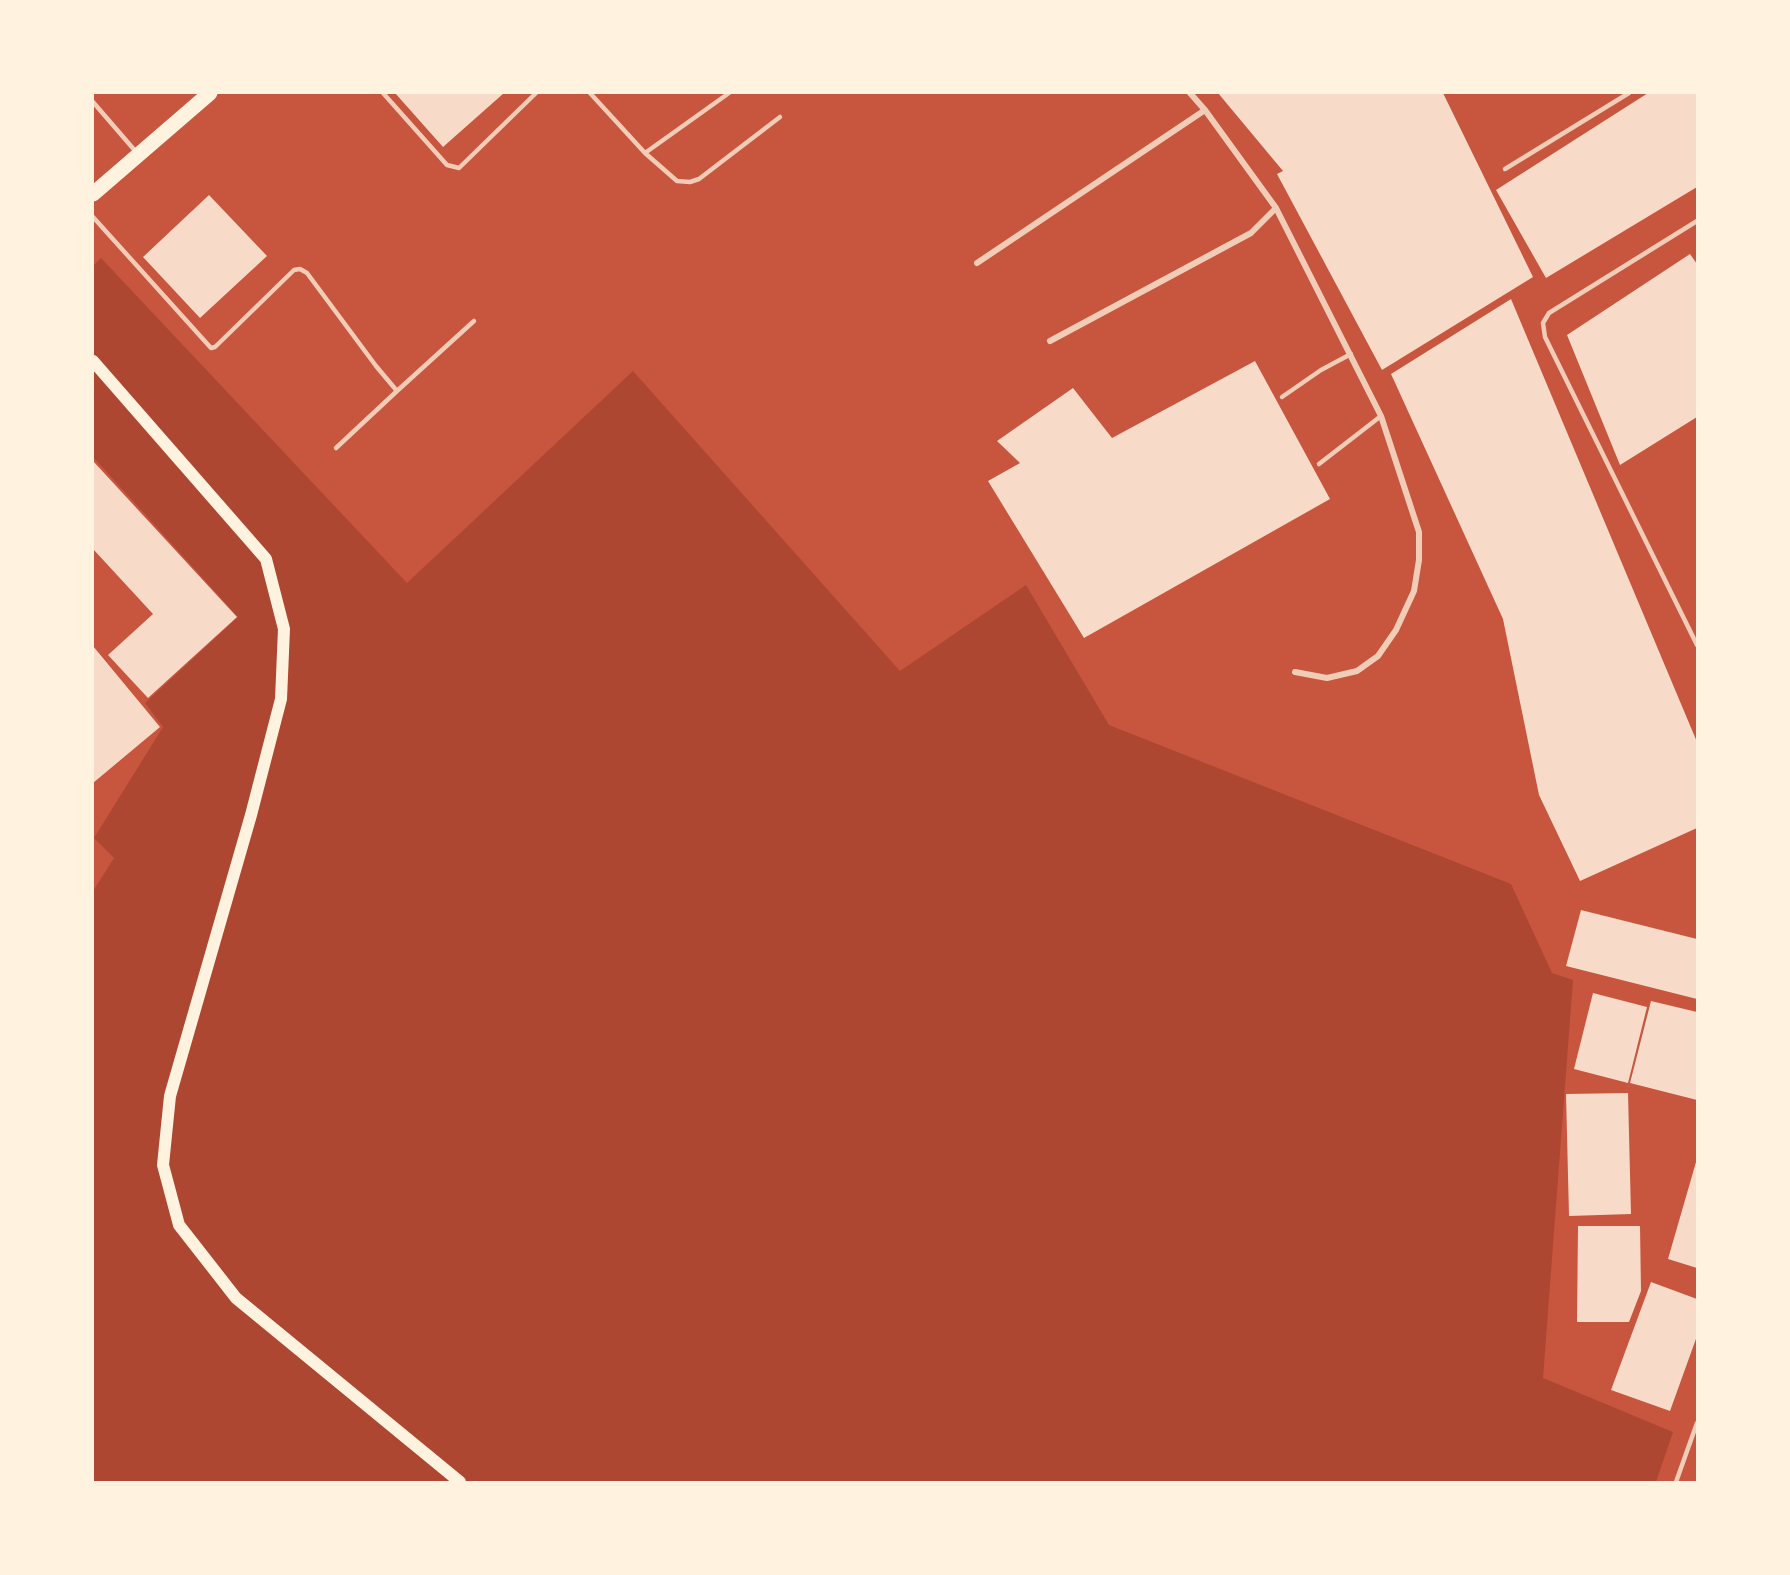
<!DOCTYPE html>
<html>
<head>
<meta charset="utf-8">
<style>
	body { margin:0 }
	#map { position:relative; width:1790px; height:1575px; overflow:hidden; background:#c8553d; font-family:Barlow,sans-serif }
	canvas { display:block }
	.frame { position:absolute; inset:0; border:94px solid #fff3e0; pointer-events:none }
</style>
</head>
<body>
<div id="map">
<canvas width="1790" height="1575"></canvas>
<div class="frame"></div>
</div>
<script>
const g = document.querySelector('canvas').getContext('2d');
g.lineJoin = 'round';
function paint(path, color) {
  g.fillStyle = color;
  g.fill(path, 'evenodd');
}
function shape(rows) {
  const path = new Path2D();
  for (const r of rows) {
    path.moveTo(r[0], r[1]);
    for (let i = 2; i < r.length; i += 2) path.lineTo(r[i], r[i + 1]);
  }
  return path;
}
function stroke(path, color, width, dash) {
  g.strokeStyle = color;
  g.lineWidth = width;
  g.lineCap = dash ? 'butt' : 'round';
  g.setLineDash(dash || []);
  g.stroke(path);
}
const green = shape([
	[101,258,407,583,633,371,900,671,1026,585,1109,725,1511,884,1552,973,1573,980,1543,1378,1673,1432,1656,1482,93,1482,93,891,114,858,94,838,163,727,145,703,238,617,93,457,93,266]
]);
const building = shape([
	[395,93,504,93,443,147],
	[1218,93,1443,93,1533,277,1382,370,1277,174,1283,171],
	[1648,93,1697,93,1697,187,1546,278,1496,190],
	[209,195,267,256,200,318,143,257],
	[1690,254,1697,264,1697,417,1620,465,1567,335],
	[1511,299,1697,742,1697,828,1580,881,1539,795,1503,619,1391,374],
	[1255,361,1330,499,1084,638,988,481,1020,463,997,441,1073,388,1112,438],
	[93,461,237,617,148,698,108,655,153,614,93,549],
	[93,646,160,727,93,783],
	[1581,910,1697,939,1697,999,1566,966],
	[1593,993,1647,1007,1628,1083,1574,1069],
	[1651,1001,1697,1012,1697,1100,1630,1083],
	[1628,1093,1631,1214,1569,1216,1566,1094],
	[1696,1162,1697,1162,1697,1268,1668,1259],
	[1578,1226,1640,1226,1641,1291,1629,1322,1577,1322],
	[1651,1282,1697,1299,1697,1336,1670,1411,1611,1390]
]);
const service = shape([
	[383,93,447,165,459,168,536,93],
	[590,93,645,153,729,93],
	[93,102,137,153],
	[645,153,677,181,690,182,699,179,780,117],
	[1505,169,1629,93],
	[93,217,211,348,215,347,294,270,300,269,307,273,376,366,397,391,474,321],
	[1697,221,1549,313,1543,323,1545,337,1697,645],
	[1282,397,1321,370,1351,354],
	[336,448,397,391],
	[1319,464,1381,416],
	[1676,1482,1697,1423]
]);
const minor = shape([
	[1190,93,1205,110,1276,208,1381,416,1419,532,1419,560,1414,591,1396,630,1378,656,1357,671,1327,678,1295,672],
	[977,263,1205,110],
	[1050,341,1251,233,1276,208]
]);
const secondary = shape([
	[93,361,266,559,284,629,281,699,251,815,170,1096,163,1165,179,1225,236,1298,460,1482]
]);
const primary = shape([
	[93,194,210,93]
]);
paint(green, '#ae4732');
paint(building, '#f7dbc8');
stroke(service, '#f1ccb7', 4.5);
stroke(minor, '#f1ccb7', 6);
stroke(secondary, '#fff3e0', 12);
stroke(primary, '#fff3e0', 15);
</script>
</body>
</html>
